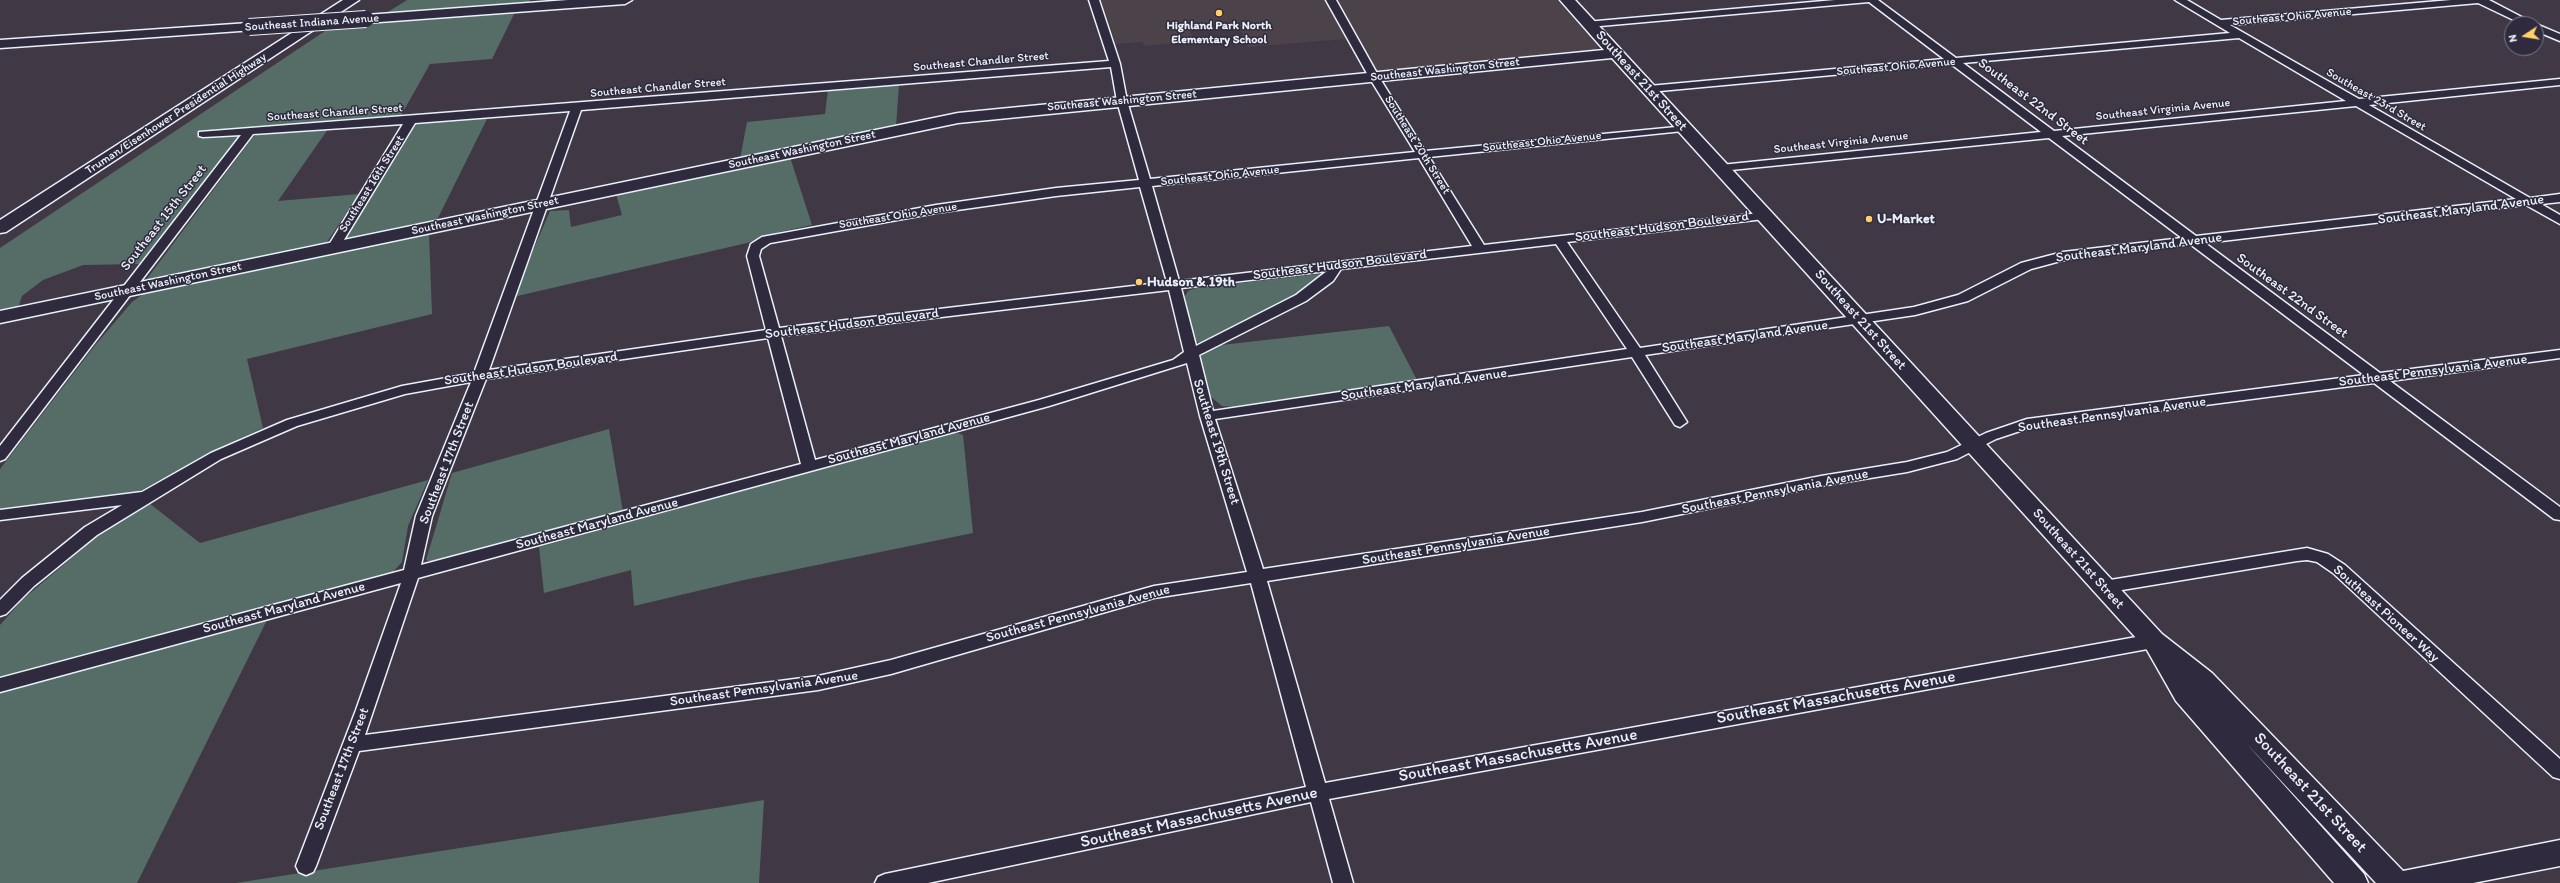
<!DOCTYPE html>
<html>
<head>
<meta charset="utf-8">
<style>
	body { margin:0 }
	#map { position:relative; width:2560px; height:883px; overflow:hidden; background:#403845; font-family:Itim,sans-serif }
	canvas { display:block }
	.north { position:absolute; left:2504px; top:16px; width:40px; height:40px; box-sizing:border-box; background:#2f2a3d; border:1px solid #797a88; border-radius:50%; rotate:258deg; font-size:11px; font-weight:700; line-height:16px; text-align:center; color:#e8f1f8 }
	.north::after { content:''; display:block; margin:auto; width:14px; height:18px; background:#ffd166; clip-path:polygon(50% 0,100% 100%,50% 72%,0 100%) }
</style>
</head>
<body>
<div id="map">
<canvas width="2560" height="883"></canvas>
<div class="north">N</div>
</div>
<script>
const g = document.querySelector('canvas').getContext('2d');
g.lineJoin = 'round';
function paint(path, color) {
  g.fillStyle = color;
  g.fill(path, 'evenodd');
}
function shape(rows) {
  const path = new Path2D();
  for (const r of rows) {
    path.moveTo(r[0], r[1]);
    for (let i = 2; i < r.length; i += 2) path.lineTo(r[i], r[i + 1]);
  }
  return path;
}
function stroke(path, color, width, dash) {
  g.strokeStyle = color;
  g.lineWidth = width;
  g.lineCap = dash ? 'butt' : 'round';
  g.setLineDash(dash || []);
  g.stroke(path);
}
function drawText(font, color, halo, rows, align = 'center') {
  g.font = font + ' Itim,sans-serif';
  g.lineWidth = 3;
  g.setLineDash([]);
  g.textBaseline = 'middle';
  g.strokeStyle = halo;
  g.fillStyle = color;
  for (const [text, x, y, turn = 0] of rows) {
    g.save();
    g.translate(x, y);
    g.rotate((+turn || 0) * Math.PI / 180);
    g.textAlign = isNaN(turn) ? turn : align;
    if (halo) g.strokeText(text, 0, 0);
    g.fillText(text, 0, 0);
    g.restore();
  }
}
const built = shape([
	[1101,0,1326,0,1346,39,1248,47,1239,26,1190,31,1194,41,1144,46,1143,42,1116,44],
	[1336,0,1557,0,1598,46,1594,52,1381,73,1373,68]
]);
const green = shape([
	[407,0,530,0,527,5,383,15],
	[516,10,492,59,430,64,399,119,246,129,140,264,83,265,43,280,22,296,18,308,0,311,0,248,334,25],
	[899,84,896,127,740,159,747,122,825,114,828,90],
	[488,117,436,222,353,240,346,239,346,233,416,124,425,121],
	[328,129,278,201,359,194,327,242,318,246,152,282,146,280,253,137,259,134,268,133],
	[790,157,812,225,779,232,747,243,513,297,550,211,569,210,571,227,622,215,616,194],
	[429,233,432,314,247,359,263,428,219,448,136,493,0,509,0,469,96,344,132,302,143,294],
	[1320,274,1324,275,1304,291,1207,341,1200,343,1194,341,1191,335,1185,296,1188,291,1196,288],
	[1389,326,1417,380,1235,407,1222,406,1211,397,1199,361,1202,354,1221,345],
	[609,429,623,512,433,563,426,560,452,473],
	[955,432,963,435,973,533,744,580,634,606,631,570,544,593,539,547],
	[428,480,408,526,402,562,393,572,376,583,0,677,0,625,22,600,75,555,104,531,149,503,200,543],
	[267,620,137,883,0,883,0,692],
	[764,800,759,883,236,883,722,807]
]);
const street = shape([
	[1089,0,1099,0,1120,64,1127,101,1150,179,1415,152,1369,77,1326,0,1336,0,1379,77,1425,151,1687,126,1687,130,1683,131,1429,157,1484,245,1768,212,1768,218,1764,219,1567,242,1640,348,1914,307,1958,295,2021,263,2063,252,2182,238,2049,138,1721,171,1715,168,1721,165,2041,132,1951,64,1649,92,1644,89,1649,86,1944,59,1869,2,1589,27,1586,26,1586,22,1835,0,1878,0,1956,58,2230,33,2175,0,2187,0,2221,20,2451,0,2489,0,2535,24,2522,24,2478,3,2230,25,2359,99,2560,79,2560,85,2369,105,2530,198,2560,194,2560,202,2541,204,2560,215,2560,224,2526,205,2205,243,2380,373,2560,350,2560,358,2390,381,2560,507,2560,520,2554,519,2374,383,2029,428,1996,439,1957,459,1907,472,1821,486,1642,522,1267,581,1325,783,2153,634,2159,636,2162,641,2159,646,2153,648,1329,799,1353,883,1333,883,1311,802,928,883,875,883,878,877,885,874,1306,787,1251,583,1154,598,891,674,818,690,359,751,316,866,313,872,306,875,299,872,296,866,356,710,401,583,0,692,0,678,404,570,416,516,471,382,405,394,297,426,221,459,97,535,34,586,6,614,0,616,0,600,22,578,85,527,122,505,0,520,0,510,142,492,211,453,287,420,402,386,474,373,570,111,415,123,339,248,333,252,327,248,403,124,253,134,5,459,0,461,0,446,241,135,203,137,199,136,199,132,1109,61,1089,0],
	[2239,38,2346,101,2054,131,1963,63,2239,38],
	[1111,67,1117,101,1139,180,1056,188,936,205,762,237,751,244,747,256,766,330,489,370,581,110,1111,67],
	[2356,106,2516,199,2196,236,2062,136,2356,106],
	[1419,158,1472,246,1179,281,1152,186,1419,158],
	[1140,187,1167,282,779,328,759,256,761,249,770,243,936,213,1056,196,1140,187],
	[1556,244,1627,349,1213,411,1199,355,1306,301,1333,281,1341,269,1556,244],
	[2190,244,2364,375,2027,419,1986,433,1947,452,1907,462,1821,476,1642,512,1263,569,1215,419,1632,357,1675,425,1680,427,1687,422,1645,355,1915,315,1968,301,2031,269,2068,259,2190,244],
	[1327,271,1296,295,1196,346,1181,288,1327,271],
	[1169,290,1184,352,1173,360,1039,400,815,460,781,336,1169,290],
	[768,338,801,464,421,565,432,516,486,379,768,338],
	[1187,363,1200,416,1247,572,1154,586,891,660,818,676,365,735,418,578,1049,406,1187,363],
	[2536,24,2560,34,2560,41,2536,31,2536,24],
	[2307,548,2328,554,2345,565,2560,759,2560,779,2553,777,2333,573,2317,562,2307,560,2297,561,2104,593,2098,591,2096,587,2098,583,2104,581,2307,548]
]);
const secondary = shape([
	[568,0,632,0,625,4,366,23,359,19,366,15,568,0],
	[1560,0,1575,0,2162,634,2212,673,2403,871,2560,840,2560,866,2473,883,2376,883,2246,743,2364,874,2368,883,2334,883,2176,701,2147,650,1612,58,958,123,0,323,0,311,958,113,1604,50,1560,0],
	[249,23,254,24,256,27,254,30,0,48,0,40,249,23]
]);
const highway = shape([
	[343,0,359,0,6,232,0,233,0,220,343,0]
]);
const secondaryBridge = shape([
	[249,27,366,19]
]);
const markers = [
	[1219,13,4,"#ffd166"],
	[1869,219,4,"#ffd166"],
	[1139,282,4,"#ffd166"]
];
const farStreetnames = [
	["Southeast Ohio Avenue",2292,17,-5],
	["Southeast Indiana Avenue",312,23,-4],
	["Southeast Chandler Street",981,62,-5],
	["Southeast Ohio Avenue",1896,67,-5],
	["Southeast Washington Street",1445,70,-6],
	["Southeast Chandler Street",658,88,-5],
	["Southeast 23rd Street",2376,100,30],
	["Southeast Washington Street",1122,101,-5],
	["Southeast Virginia Avenue",2163,110,-6],
	["Southeast Chandler Street",335,113,-4],
	["Truman/Eisenhower Presidential Highway",176,114,-33],
	["Southeast Ohio Avenue",1542,142,-6],
	["Southeast Virginia Avenue",1841,143,-6],
	["Southeast 20th Street",1417,145,58],
	["Southeast Washington Street",802,150,-12],
	["Southeast Ohio Avenue",1220,176,-6],
	["Southeast 16th Street",372,184,-58],
	["Southeast Washington Street",485,216,-12],
	["Southeast Ohio Avenue",898,216,-9],
	["Southeast Washington Street",168,282,-12]
];
const farPoinames = [
	["Highland Park North",1219,26],
	["Elementary School",1219,40]
];
const streetNames = [
	["Southeast 21st Street",1641,81,48],
	["Southeast 22nd Street",2033,102,37],
	["Southeast Maryland Avenue",2461,210,-7],
	["Southeast 15th Street",164,218,-52],
	["Southeast Hudson Boulevard",1662,227,-7],
	["Southeast Maryland Avenue",2139,248,-7],
	["Southeast Hudson Boulevard",1340,265,-7],
	["Southeast 22nd Street",2292,296,36],
	["Southeast 21st Street",1860,320,48],
	["Southeast Hudson Boulevard",852,324,-7],
	["Southeast Maryland Avenue",1745,337,-8],
	["Southeast Hudson Boulevard",531,369,-8],
	["Southeast Pennsylvania Avenue",2433,371,-7],
	["Southeast Maryland Avenue",1424,385,-8],
	["Southeast Pennsylvania Avenue",2112,415,-8],
	["Southeast Maryland Avenue",909,439,-15],
	["Southeast 19th Street",1216,442,73],
	["Southeast 17th Street",447,463,-69],
	["Southeast Pennsylvania Avenue",1775,492,-11],
	["Southeast Maryland Avenue",597,524,-15],
	["Southeast Pennsylvania Avenue",1456,546,-9],
	["Southeast 21st Street",2078,559,48],
	["Southeast Maryland Avenue",284,608,-15],
	["Southeast Pennsylvania Avenue",1078,614,-15],
	["Southeast Pioneer Way",2386,614,42],
	["Southeast Pennsylvania Avenue",764,689,-8],
	["Southeast 17th Street",342,769,-69]
];
const poiNames = [
	["U-Market",1877,219],
	["Hudson & 19th",1147,282]
];
const nearStreetnames = [
	["Southeast Massachusetts Avenue",1836,698,-10],
	["Southeast Massachusetts Avenue",1518,756,-10],
	["Southeast 21st Street",2310,793,47],
	["Southeast Massachusetts Avenue",1199,818,-12]
];
paint(built, '#4c424a');
paint(green, '#556c67');
stroke(street, '#e8f1f8', 3);
stroke(secondary, '#e8f1f8', 3);
stroke(highway, '#e8f1f8', 3);
paint(street, '#2f2a3d');
paint(secondary, '#2f2a3d');
paint(highway, '#2f2a3d');
stroke(secondaryBridge, '#e8f1f8', 18, []);
stroke(secondaryBridge, '#2f2a3d', 16);
for (const [x, y, r, color] of markers) {
  const dot = new Path2D();
  dot.arc(x, y, r, 0, 2 * Math.PI);
  g.fillStyle = color;
  g.fill(dot);
  stroke(dot, '#2f2a3d', 1.5);
}
drawText('12px', '#e8f1f8', '#2f2a3d', farStreetnames);
drawText('bold 12px', '#e8f1f8', '#2f2a3d', farPoinames);
drawText('14px', '#e8f1f8', '#2f2a3d', streetNames);
drawText('bold 14px', '#e8f1f8', '#2f2a3d', poiNames, 'left');
drawText('17px', '#e8f1f8', '#2f2a3d', nearStreetnames);
</script>
</body>
</html>
